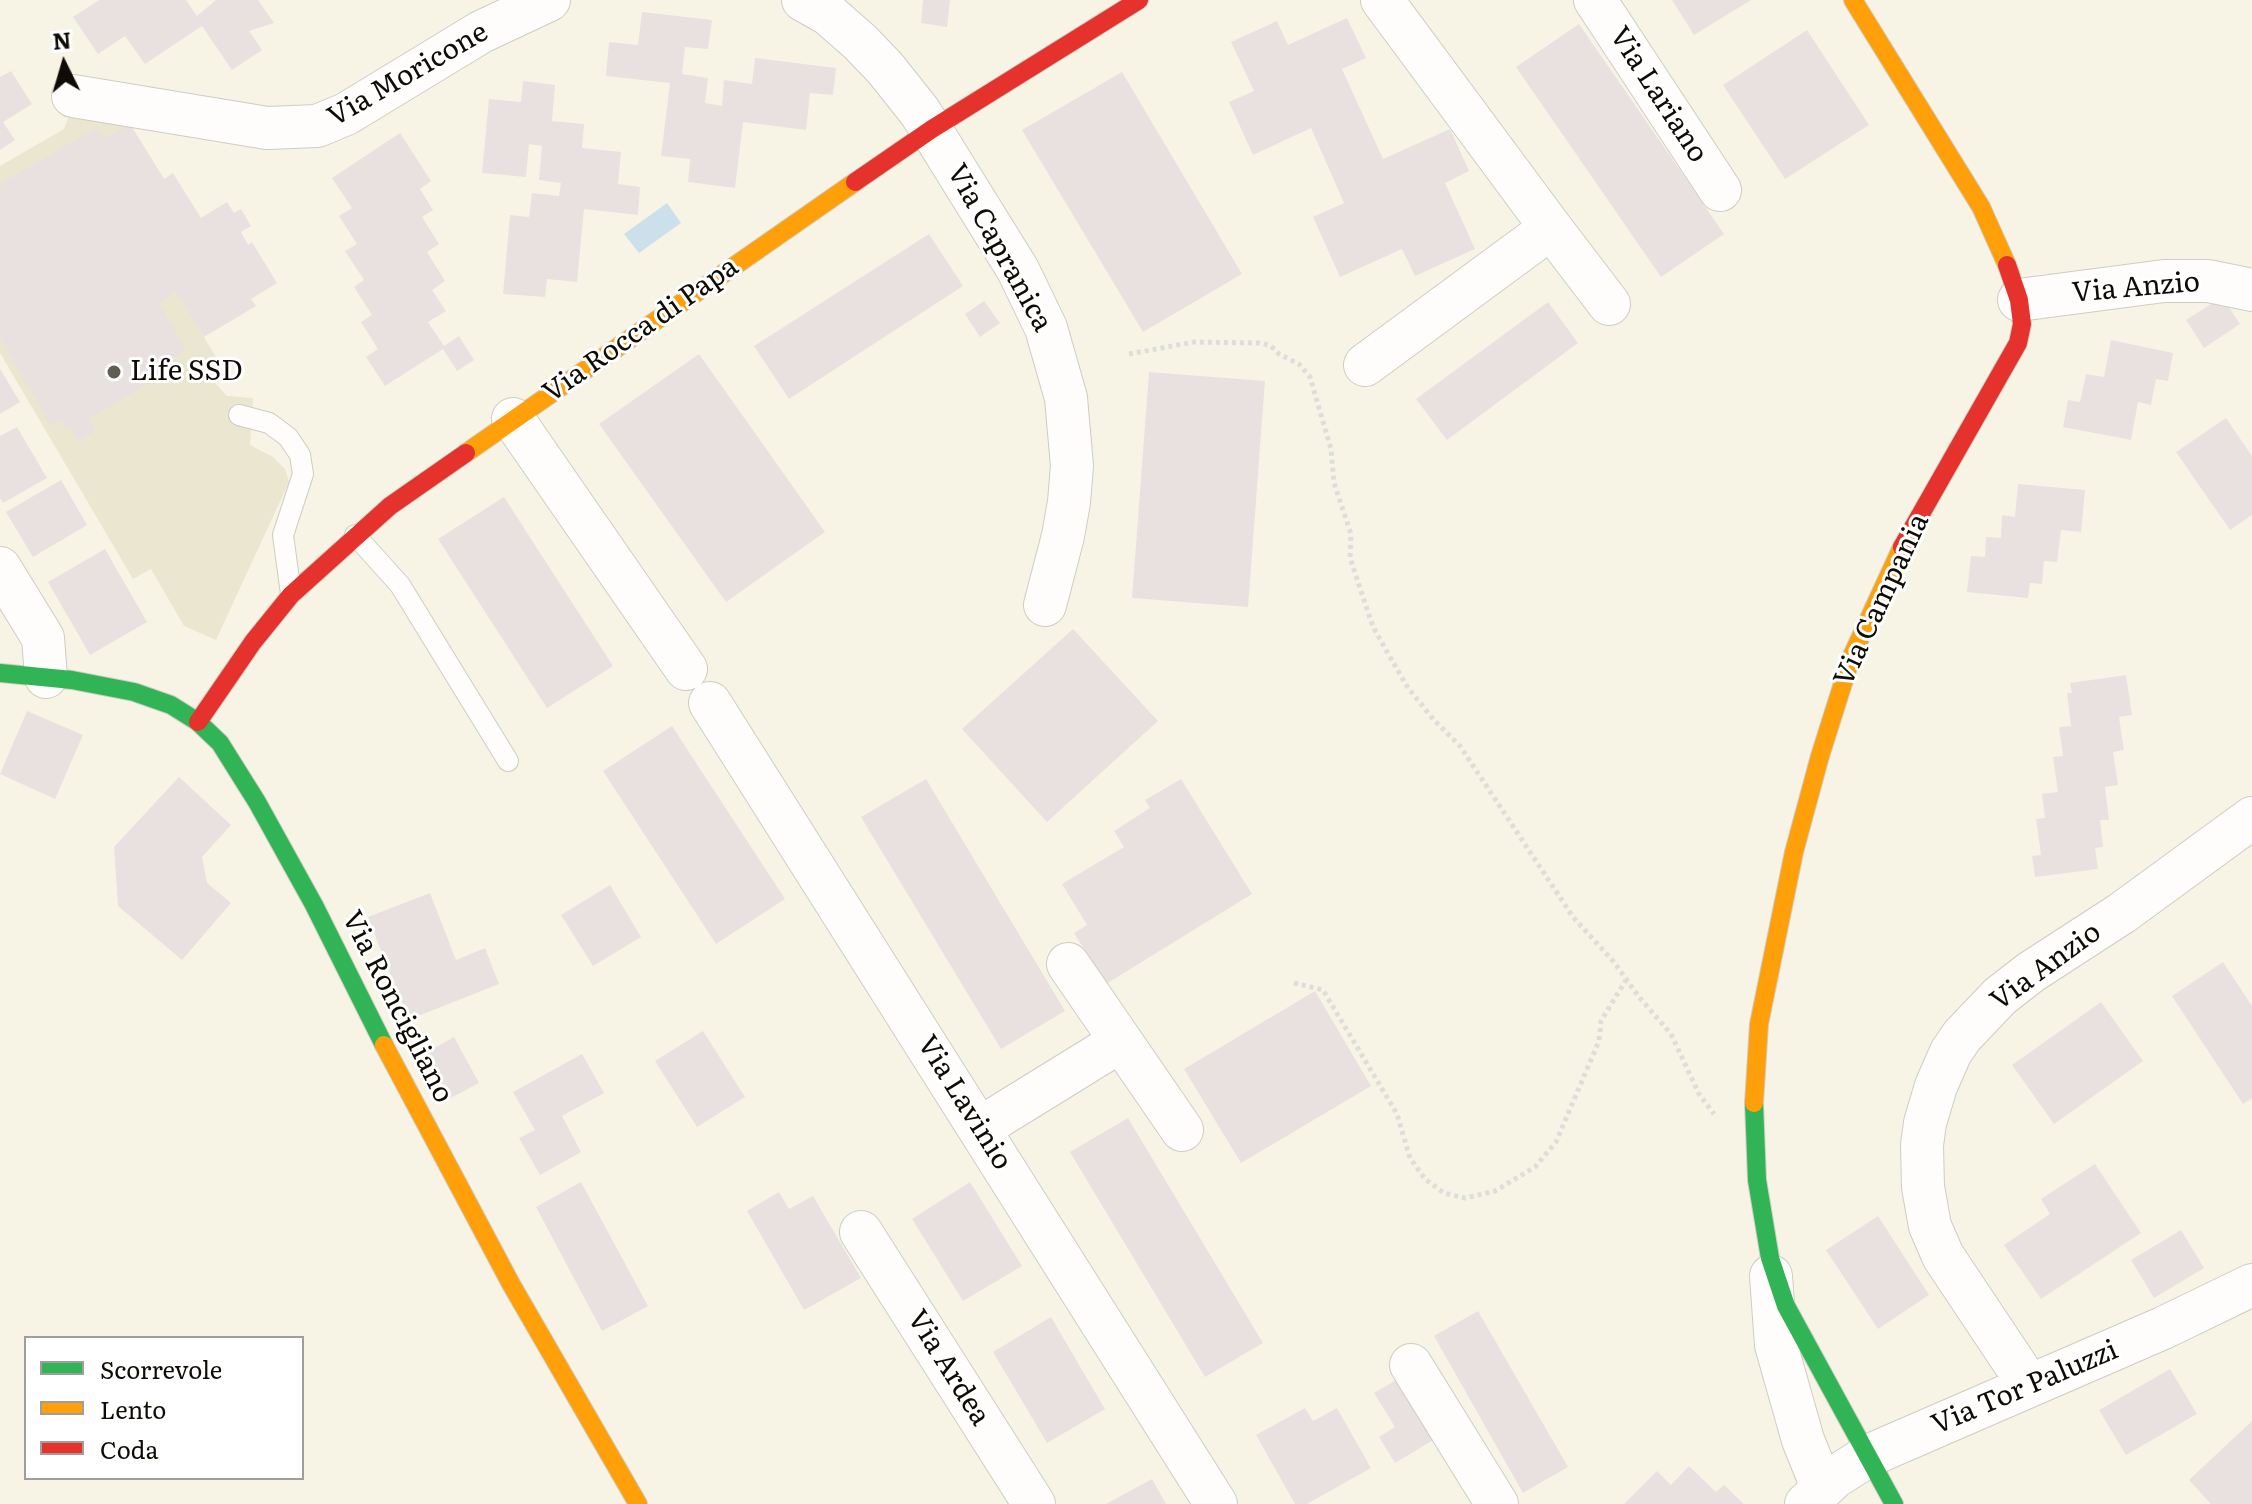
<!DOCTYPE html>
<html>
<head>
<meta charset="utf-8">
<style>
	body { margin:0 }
	#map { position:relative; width:2252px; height:1504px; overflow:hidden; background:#f7f4e6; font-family:Literata,serif }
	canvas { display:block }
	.legend { position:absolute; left:24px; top:1336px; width:280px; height:144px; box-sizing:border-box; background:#fff; border:2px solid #9f9e9b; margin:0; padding:10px 14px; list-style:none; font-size:24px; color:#0e0c05 }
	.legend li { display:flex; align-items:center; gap:16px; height:40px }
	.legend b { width:40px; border:2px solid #9f9e9b }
	.north { position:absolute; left:24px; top:24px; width:80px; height:80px; -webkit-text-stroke:6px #fff; paint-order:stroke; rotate:355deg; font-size:22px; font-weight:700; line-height:32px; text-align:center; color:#0e0c05 }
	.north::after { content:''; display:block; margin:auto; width:28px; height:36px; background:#0e0c05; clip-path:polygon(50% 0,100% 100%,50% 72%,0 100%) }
</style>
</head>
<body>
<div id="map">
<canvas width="2252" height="1504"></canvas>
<ul class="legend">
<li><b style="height:10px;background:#30b455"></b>Scorrevole</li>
<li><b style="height:10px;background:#ff9f0a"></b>Lento</li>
<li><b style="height:10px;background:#e5322d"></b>Coda</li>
</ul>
<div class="north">N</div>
</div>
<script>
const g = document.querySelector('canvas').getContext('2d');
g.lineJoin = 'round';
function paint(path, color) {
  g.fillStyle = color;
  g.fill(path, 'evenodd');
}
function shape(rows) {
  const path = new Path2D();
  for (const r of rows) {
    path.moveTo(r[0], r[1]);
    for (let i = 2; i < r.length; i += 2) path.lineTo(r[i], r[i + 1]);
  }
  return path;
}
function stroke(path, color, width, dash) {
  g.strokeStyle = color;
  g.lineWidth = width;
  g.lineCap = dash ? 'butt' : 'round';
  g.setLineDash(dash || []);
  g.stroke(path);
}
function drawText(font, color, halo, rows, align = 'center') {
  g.font = font + ' Literata,serif';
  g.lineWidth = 6;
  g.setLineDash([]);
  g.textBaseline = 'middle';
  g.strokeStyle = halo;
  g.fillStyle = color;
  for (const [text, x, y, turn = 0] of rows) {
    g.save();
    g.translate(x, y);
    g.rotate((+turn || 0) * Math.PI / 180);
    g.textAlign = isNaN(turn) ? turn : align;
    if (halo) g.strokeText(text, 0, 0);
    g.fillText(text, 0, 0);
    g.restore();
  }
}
const green = shape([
	[71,111,125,116,164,179,143,236,219,362,214,382,227,396,253,398,250,445,273,457,285,469,289,482,216,640,184,626,151,569,133,579,0,353,0,166,64,129]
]);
const water = shape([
	[667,203,681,223,639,253,624,234]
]);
const building = shape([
	[99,0,186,0,197,16,216,0,258,0,274,23,249,31,262,50,232,70,202,26,145,64,125,36,98,54,73,17],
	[923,0,950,0,947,27,921,23],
	[1672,0,1751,0,1694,35],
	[642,12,712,20,708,49,685,47,682,74,708,78,705,103,722,106,724,80,752,84,755,58,836,68,833,95,810,93,806,130,743,122,735,188,688,182,690,159,661,156,670,83,606,76,609,42,638,45],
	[1347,18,1366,58,1342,69,1383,159,1450,129,1469,171,1445,183,1475,249,1415,276,1402,249,1340,277,1313,217,1344,203,1311,128,1253,155,1229,102,1254,91,1231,42,1277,21,1288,45],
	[1579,24,1724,234,1661,277,1516,67],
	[1807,30,1869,125,1785,179,1723,85],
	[11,71,32,104,3,122,15,140,0,150,0,77],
	[1122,72,1242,274,1143,332,1022,130],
	[523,81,555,85,552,121,584,124,582,148,621,152,618,184,640,187,638,215,584,209,577,282,547,279,545,297,503,294,510,215,529,217,532,193,559,196,561,183,539,180,542,146,529,144,526,177,482,173,489,99,521,102],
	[130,124,164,179,173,173,201,218,227,202,234,213,241,209,251,226,241,232,248,245,252,242,277,283,251,299,256,306,204,337,176,292,159,303,186,350,163,363,168,372,88,419,95,431,78,441,69,426,65,428,60,420,51,425,0,338,0,184,97,128,104,139],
	[400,133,431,181,420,189,433,210,422,217,439,244,427,252,445,281,432,290,446,311,428,322,444,346,459,336,474,360,457,371,443,349,385,386,366,357,378,349,361,322,372,315,354,287,364,280,345,251,357,244,339,216,352,208,332,178],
	[929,234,963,286,789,399,754,346],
	[2222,297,2240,324,2204,348,2186,320],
	[984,301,1000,323,980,337,965,314],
	[1548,302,1578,343,1447,440,1416,399],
	[2111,340,2173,353,2168,381,2156,379,2151,405,2138,402,2131,440,2063,427,2068,400,2080,402,2086,374,2104,377],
	[699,354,825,532,726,602,599,424],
	[0,369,20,402,0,414],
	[1149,372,1265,381,1248,607,1132,598],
	[2226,418,2252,456,2252,515,2230,530,2176,452],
	[17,427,47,478,3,503,0,498,0,436],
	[61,480,87,525,33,557,6,512],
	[2018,484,2085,490,2081,532,2061,530,2057,562,2044,561,2042,584,2030,583,2028,598,1967,592,1971,556,1985,557,1986,537,2001,538,2002,515,2015,517],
	[504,497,613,666,547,708,438,539],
	[105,549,147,622,90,655,48,582],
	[1073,629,1158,721,1047,822,962,729],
	[2126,675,2132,715,2119,717,2124,750,2113,752,2118,785,2105,787,2109,820,2100,820,2103,847,2095,848,2098,869,2035,877,2032,856,2041,855,2036,819,2045,818,2042,794,2058,792,2053,757,2063,756,2059,727,2071,726,2067,693,2072,693,2070,683],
	[27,711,83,735,55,799,0,774],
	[672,726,785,899,716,944,603,771],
	[179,777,231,825,202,857,207,883,231,903,182,960,118,906,114,847],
	[926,779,1065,1011,1001,1049,861,817],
	[1181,779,1252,894,1106,984,1074,933,1087,925,1062,884,1124,847,1114,831,1150,808,1145,800],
	[610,885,641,937,593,966,561,915],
	[430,893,456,960,485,948,499,984,408,1020,368,917],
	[2223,962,2252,1006,2252,1098,2243,1104,2172,996],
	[1315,991,1371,1086,1241,1163,1184,1069],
	[2101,1002,2143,1061,2054,1124,2012,1065],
	[703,1031,745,1097,697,1127,655,1061],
	[454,1037,479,1083,447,1100,422,1055],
	[582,1054,604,1093,562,1116,581,1152,540,1175,519,1138,535,1130,513,1092],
	[1128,1118,1263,1343,1205,1377,1070,1152],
	[2095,1164,2141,1233,2041,1299,2004,1245,2050,1214,2041,1199],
	[581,1182,648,1306,602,1331,536,1207],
	[970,1182,1022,1266,963,1301,912,1219],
	[779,1192,789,1209,813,1196,861,1278,804,1310,747,1211],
	[1878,1216,1929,1295,1878,1329,1826,1250],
	[2181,1230,2204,1268,2154,1298,2131,1260],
	[1478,1311,1568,1467,1523,1493,1434,1336],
	[1051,1317,1105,1409,1047,1443,993,1352],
	[2170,1369,2197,1414,2126,1455,2099,1410],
	[1398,1379,1435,1439,1395,1463,1379,1437,1395,1427,1374,1393],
	[1305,1408,1313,1421,1337,1408,1371,1468,1307,1504,1295,1504,1256,1435],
	[2252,1421,2252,1504,2211,1504,2189,1480],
	[1689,1466,1716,1492,1724,1485,1744,1504,1624,1504,1657,1471,1671,1485],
	[1152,1479,1166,1504,1106,1504]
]);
const path = shape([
	[1129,354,1194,342,1261,343,1271,346,1279,354,1299,364,1310,377,1331,449,1334,483,1351,534,1350,558,1373,627,1390,657,1408,688,1433,719,1460,746,1573,917,1613,961,1639,997,1671,1034,1699,1094,1714,1114],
	[1294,983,1323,990,1397,1114,1410,1158,1425,1179,1444,1193,1465,1198,1495,1191,1535,1167,1556,1142,1599,1041,1601,1021,1626,980]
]);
const lane = shape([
	[239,415,269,423,288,437,300,455,303,474,283,535,291,594],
	[355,535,400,585,508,761]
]);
const street = shape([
	[803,0,828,14,860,42,885,68,920,112,1018,270,1046,328,1066,398,1072,466,1069,502,1063,536,1045,605],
	[1595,0,1720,190],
	[73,96,267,128,317,126,346,114,481,32,549,0],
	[1551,228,1609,304],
	[2019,300,2164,281,2208,281,2252,290],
	[1365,365,1551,228,1382,0],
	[513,419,686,669],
	[0,568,43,638,46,677],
	[710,703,1216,1504],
	[1068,964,1182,1130],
	[980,1128,1121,1041],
	[861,1232,1034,1504],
	[1771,1276,1776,1345,1803,1440,1822,1487],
	[1411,1365,1497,1504],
	[2029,1385,1943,1256,1930,1226,1923,1187,1922,1145,1925,1123,1936,1086,1951,1052,1962,1036,2000,996,2031,972,2122,913,2252,818],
	[1806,1504,1835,1477,1868,1456,2163,1328,2252,1285]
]);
const fast = shape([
	[0,673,72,680,134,692,171,705,198,722,220,743,257,802,314,905,384,1045],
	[1754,1103,1757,1180,1770,1258,1786,1306,1894,1504]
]);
const slow = shape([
	[1853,0,1981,207,2007,265],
	[466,453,855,182],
	[384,1045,511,1284,638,1504],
	[1754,1103,1759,1024,1794,852,1820,756,1851,658,1902,547]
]);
const jam = shape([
	[855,182,932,129,1139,0],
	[1902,547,2018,343,2022,324,2019,300,2007,265],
	[198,722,253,642,291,595,390,506,466,453]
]);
const markers = [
	[114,372,8,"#605d54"]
];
const streetNames = [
	["Via Moricone",408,75,-30],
	["Via Lariano",1658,95,57],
	["Via Capranica",999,248,61],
	["Via Anzio",2136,288,-5],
	["Via Rocca di Papa",641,330,-35],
	["Via Campania",1882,600,-65],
	["Via Anzio",2046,967,-36],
	["Via Roncigliano",397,1007,63],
	["Via Lavinio",964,1103,58],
	["Via Ardea",948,1368,58],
	["Via Tor Paluzzi",2025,1388,-23]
];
const poiNames = [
	["Life SSD",130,372]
];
paint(green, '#eae6cf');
paint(water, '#cbe0ea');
paint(building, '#e8e1e0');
stroke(lane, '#cfccc2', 22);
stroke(street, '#cfccc2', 44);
stroke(fast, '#cfccc2', 20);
stroke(slow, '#cfccc2', 20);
stroke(jam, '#cfccc2', 20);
stroke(path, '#deded9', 5, [4, 4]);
stroke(lane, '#fefdfb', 20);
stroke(street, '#fefdfb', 42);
stroke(fast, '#30b455', 18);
stroke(slow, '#ff9f0a', 18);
stroke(jam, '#e5322d', 18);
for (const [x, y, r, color] of markers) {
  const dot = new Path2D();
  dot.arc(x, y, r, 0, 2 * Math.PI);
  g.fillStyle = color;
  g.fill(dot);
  stroke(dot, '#fff', 3);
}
drawText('28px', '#0e0c05', '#fff', streetNames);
drawText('28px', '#0e0c05', '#fff', poiNames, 'left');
</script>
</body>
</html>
